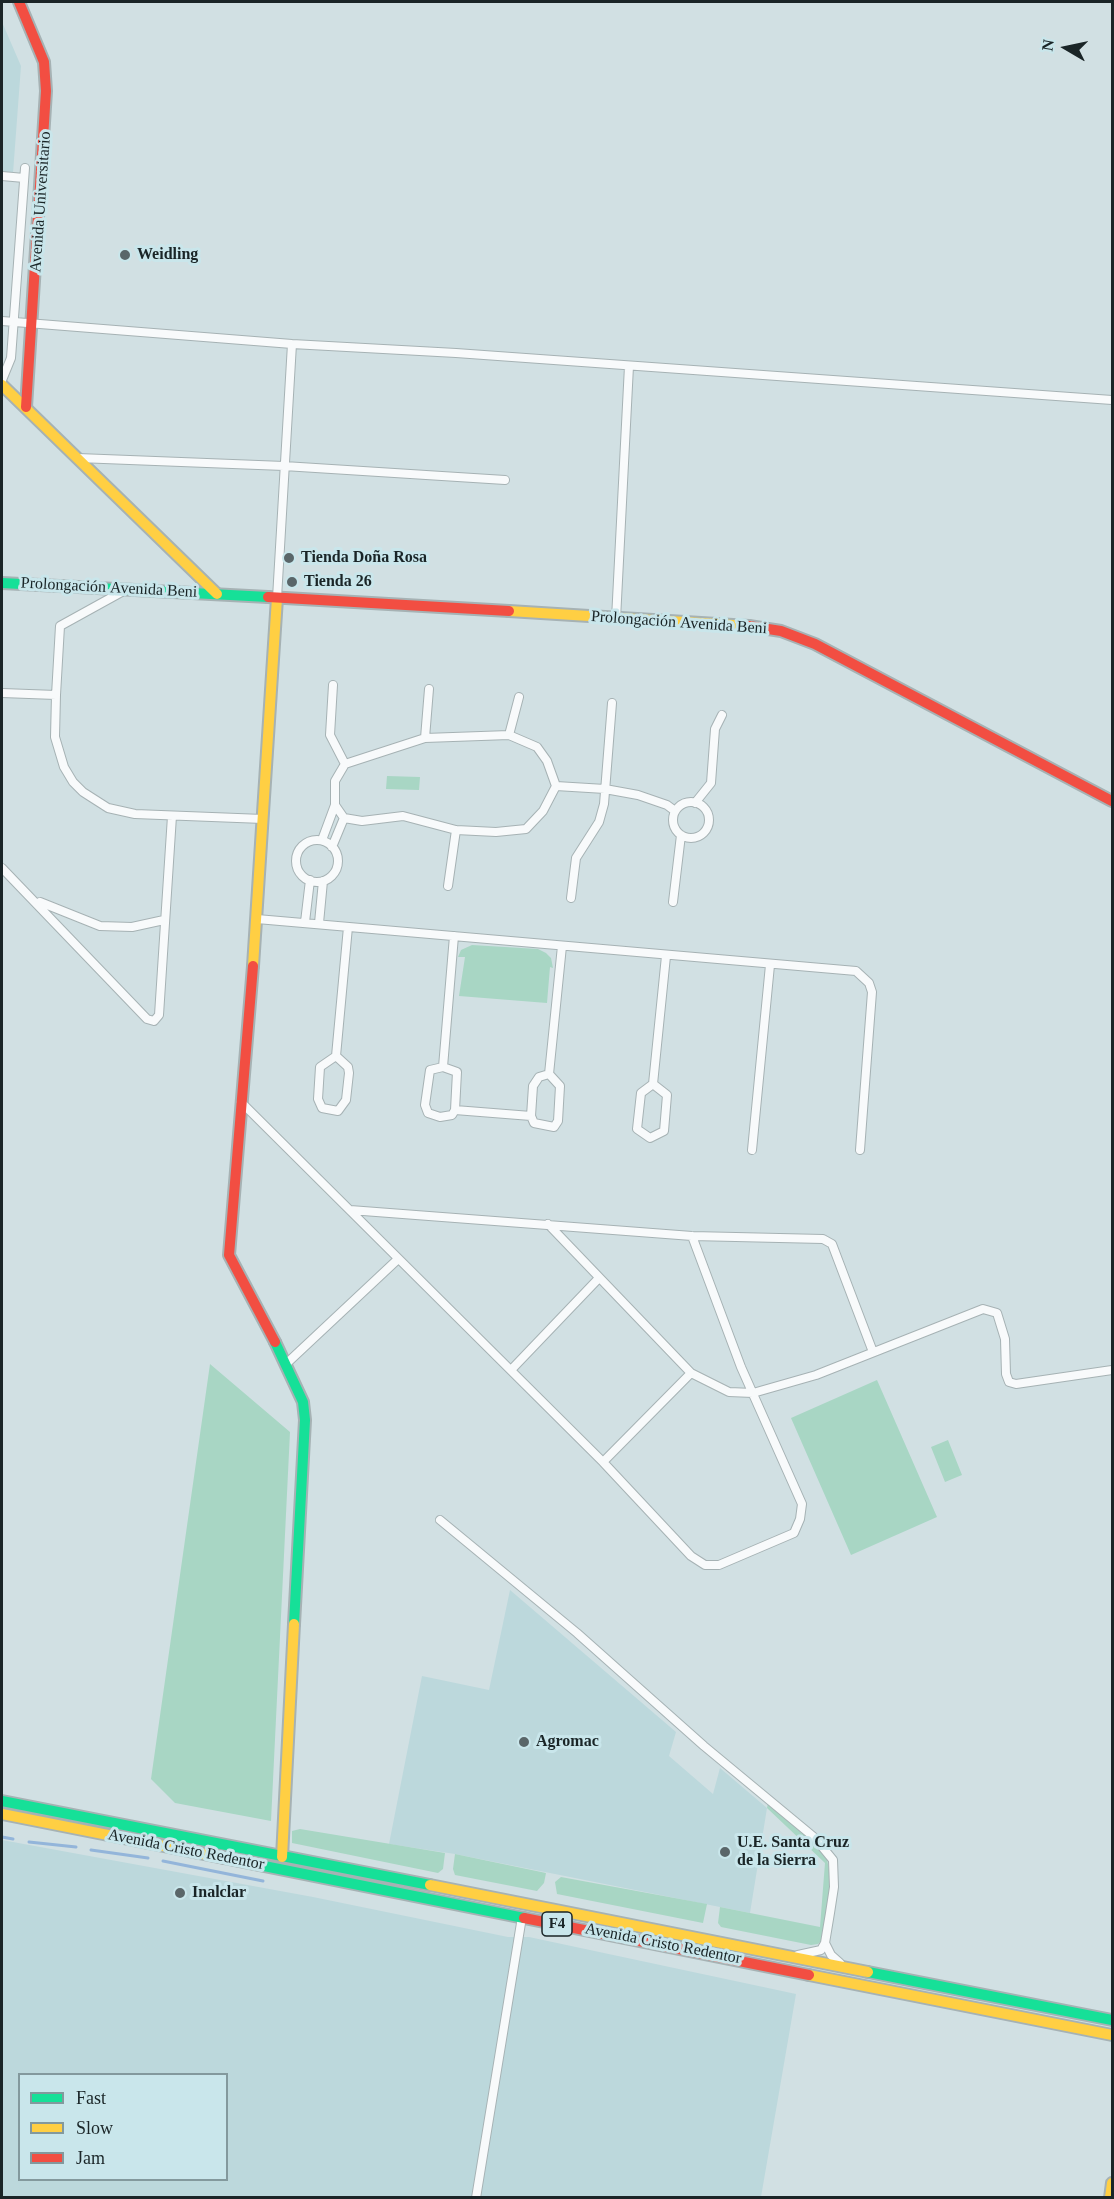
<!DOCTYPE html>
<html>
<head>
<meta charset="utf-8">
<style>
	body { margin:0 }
	#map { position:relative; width:1114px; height:2199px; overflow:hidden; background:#d1e0e3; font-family:"Times New Roman",serif }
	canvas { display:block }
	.frame { position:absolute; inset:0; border:3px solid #1a2527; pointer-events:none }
	.legend { position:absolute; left:18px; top:2073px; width:210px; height:108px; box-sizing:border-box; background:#c9e6eb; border:2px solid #83999d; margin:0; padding:8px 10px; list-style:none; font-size:18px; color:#1a2527 }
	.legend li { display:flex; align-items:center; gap:12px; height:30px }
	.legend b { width:30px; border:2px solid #83999d }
	.north { position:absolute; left:1036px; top:18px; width:60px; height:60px; -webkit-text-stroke:4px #c9e6eb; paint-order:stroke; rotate:279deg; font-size:16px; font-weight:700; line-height:24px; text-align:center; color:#1a2527 }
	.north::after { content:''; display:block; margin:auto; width:21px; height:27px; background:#1a2527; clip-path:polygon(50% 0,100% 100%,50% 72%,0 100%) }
</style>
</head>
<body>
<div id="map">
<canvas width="1114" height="2199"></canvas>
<div class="frame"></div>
<ul class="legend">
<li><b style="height:8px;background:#16e098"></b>Fast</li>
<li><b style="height:8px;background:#ffcf43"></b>Slow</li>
<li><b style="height:8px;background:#f24e42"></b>Jam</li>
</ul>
<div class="north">N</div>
</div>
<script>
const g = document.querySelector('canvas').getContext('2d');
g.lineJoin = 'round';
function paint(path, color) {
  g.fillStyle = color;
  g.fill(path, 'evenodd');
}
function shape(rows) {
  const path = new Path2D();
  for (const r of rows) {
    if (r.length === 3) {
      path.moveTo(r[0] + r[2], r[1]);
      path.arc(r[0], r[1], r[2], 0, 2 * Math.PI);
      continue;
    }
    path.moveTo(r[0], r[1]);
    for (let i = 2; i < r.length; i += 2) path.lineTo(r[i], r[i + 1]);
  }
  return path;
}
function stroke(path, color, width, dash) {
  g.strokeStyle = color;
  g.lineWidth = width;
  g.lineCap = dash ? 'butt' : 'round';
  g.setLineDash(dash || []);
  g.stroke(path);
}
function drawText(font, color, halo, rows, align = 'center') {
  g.font = font + ' "Times New Roman",serif';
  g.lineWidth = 6;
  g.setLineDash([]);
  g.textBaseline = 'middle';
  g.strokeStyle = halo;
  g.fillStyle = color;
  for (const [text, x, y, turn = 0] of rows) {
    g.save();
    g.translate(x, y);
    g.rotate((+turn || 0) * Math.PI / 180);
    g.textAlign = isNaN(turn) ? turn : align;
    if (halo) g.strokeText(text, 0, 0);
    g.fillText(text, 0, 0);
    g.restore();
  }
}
const built = shape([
	[2,22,21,66,13,173,2,172],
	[510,1590,676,1732,669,1756,713,1794,720,1768,767,1808,750,1913,455,1854,389,1844,422,1676,489,1690],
	[2,1840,313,1897,508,1937,529,1937,796,1994,761,2197,2,2198],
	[20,2074,226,2074,226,2180,20,2180]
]);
const green = shape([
	[387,776,420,777,419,790,386,789],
	[472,945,538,949,546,953,551,958,553,968,550,967,547,1003,459,996,465,957,458,957,461,950],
	[210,1364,290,1432,271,1821,175,1803,151,1779],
	[877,1380,937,1517,851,1555,791,1418],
	[948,1440,962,1475,945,1482,931,1447],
	[768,1803,820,1848,827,1859,831,1880,822,1940,818,1944,811,1945,721,1927,718,1923,720,1907,820,1927,825,1863,767,1808],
	[300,1829,445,1853,443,1869,438,1873,292,1843,292,1831],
	[455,1854,546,1873,544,1883,537,1891,455,1875,453,1869],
	[561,1877,707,1904,703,1923,557,1894,555,1882]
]);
const stream = shape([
	[2,1837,13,1839],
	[29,1842,76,1847],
	[91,1850,148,1858],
	[163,1861,263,1881]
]);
const street = shape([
	[2,176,24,178],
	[2,321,292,344,456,353,1112,400],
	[2,380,11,358,25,168],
	[78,458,284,466,505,480],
	[277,598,292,344],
	[616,619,629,366],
	[333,685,330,735,345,764],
	[2,693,56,695,55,737,64,767,73,782,83,792,108,808,135,814,263,819],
	[56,695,60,626,127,589],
	[509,735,519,697],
	[425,738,429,689],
	[691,820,18],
	[695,803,711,783,715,729,722,715],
	[335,805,344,818,362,821,403,816,456,830,496,832,526,829,543,811,556,786],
	[322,840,335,805,335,781,345,764,425,738,509,735,537,747,547,761,556,786,605,789,638,795,667,805,675,811],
	[317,861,21],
	[332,847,344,818],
	[2,868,147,1019,154,1021,159,1015,172,816],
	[448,886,456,830],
	[571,898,576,858,599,822,604,804,612,703],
	[40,902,100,926,132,927,164,920],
	[673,902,681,835],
	[257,919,856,971,869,983,872,992,860,1150],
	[305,922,310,880],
	[319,923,323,881],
	[336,1056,348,1067,349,1073,346,1100,338,1111,322,1108,318,1099,320,1067,336,1056,348,927],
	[443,1067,457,1072,455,1110,452,1115,440,1117,428,1113,425,1105,430,1070,443,1067,454,936],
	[549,1074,539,1077,533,1086,531,1116,534,1123,554,1127,558,1121,560,1086,549,1074,562,946],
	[653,1084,667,1095,664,1131,650,1138,637,1129,641,1093,653,1084,666,956],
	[241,1102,603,1462,691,1556,705,1565,719,1565,794,1533,800,1519,802,1504,741,1367,692,1236],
	[455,1110,531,1116],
	[752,1150,770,965],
	[350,1210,692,1236,823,1239,832,1244,873,1352],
	[548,1224,691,1373,729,1392,753,1393,816,1375,983,1309,997,1313,1005,1339,1006,1374,1009,1382,1016,1384,1112,1370],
	[286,1364,397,1260],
	[511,1370,599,1278],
	[603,1462,691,1373],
	[440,1520,577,1633,704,1746,815,1838,833,1860,834,1887,830,1913,825,1943,821,1950,798,1955],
	[825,1943,831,1955,840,1963],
	[476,2198,522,1917]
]);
const fast = shape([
	[2,583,268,597],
	[275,1342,303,1402,305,1420,294,1624],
	[2,1801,430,1885],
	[224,1858,524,1918],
	[868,1972,1112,2020]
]);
const slow = shape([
	[2,385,217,594],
	[509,611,749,626],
	[253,966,277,598],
	[2,1814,224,1858],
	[282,1857,294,1624],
	[430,1885,868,1972],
	[809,1975,1112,2035],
	[1110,2198,1112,2183]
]);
const jam = shape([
	[19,2,44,62,46,91,26,407],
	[268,597,509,611],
	[749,626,781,631,815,644,1112,801],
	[253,966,229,1255,275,1342],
	[524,1918,809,1975]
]);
const markers = [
	[125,255,6,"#5a6669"],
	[289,558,6,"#5a6669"],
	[292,582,6,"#5a6669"],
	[524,1742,6,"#5a6669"],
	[725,1852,6,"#5a6669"],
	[180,1893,6,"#5a6669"]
];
const shields = [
	[557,1924,30]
];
const shieldNames = [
	["F4",557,1924]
];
const streetNames = [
	["Avenida Universitario",41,202,-86],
	["Prolongación Avenida Beni",109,588,3],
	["Prolongación Avenida Beni",679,623,4],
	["Avenida Cristo Redentor",186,1850,11],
	["Avenida Cristo Redentor",663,1944,11]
];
const poiNames = [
	["Weidling",137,255],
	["Tienda Doña Rosa",301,558],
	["Tienda 26",304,582],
	["Agromac",536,1742],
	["U.E. Santa Cruz",737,1843],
	["de la Sierra",737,1861],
	["Inalclar",192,1893]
];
paint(built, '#bcd8dc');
paint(green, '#a8d6c4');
stroke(stream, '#93b5da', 3);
stroke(street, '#a6b2b4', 10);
stroke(fast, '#a6b2b4', 14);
stroke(slow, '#a6b2b4', 14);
stroke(jam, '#a6b2b4', 14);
stroke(street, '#f8fafb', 8);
stroke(fast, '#16e098', 10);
stroke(slow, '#ffcf43', 10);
stroke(jam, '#f24e42', 10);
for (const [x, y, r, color] of markers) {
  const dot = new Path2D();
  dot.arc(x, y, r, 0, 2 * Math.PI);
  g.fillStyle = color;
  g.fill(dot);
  stroke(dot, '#c9e6eb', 2);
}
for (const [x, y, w] of shields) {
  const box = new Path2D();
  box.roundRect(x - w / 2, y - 12, w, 24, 4.5);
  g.fillStyle = '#c9e6eb';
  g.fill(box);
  stroke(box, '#1a2527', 1.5);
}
drawText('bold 15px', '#1a2527', null, shieldNames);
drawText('16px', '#1a2527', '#c9e6eb', streetNames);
drawText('bold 16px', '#1a2527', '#c9e6eb', poiNames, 'left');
</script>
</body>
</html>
